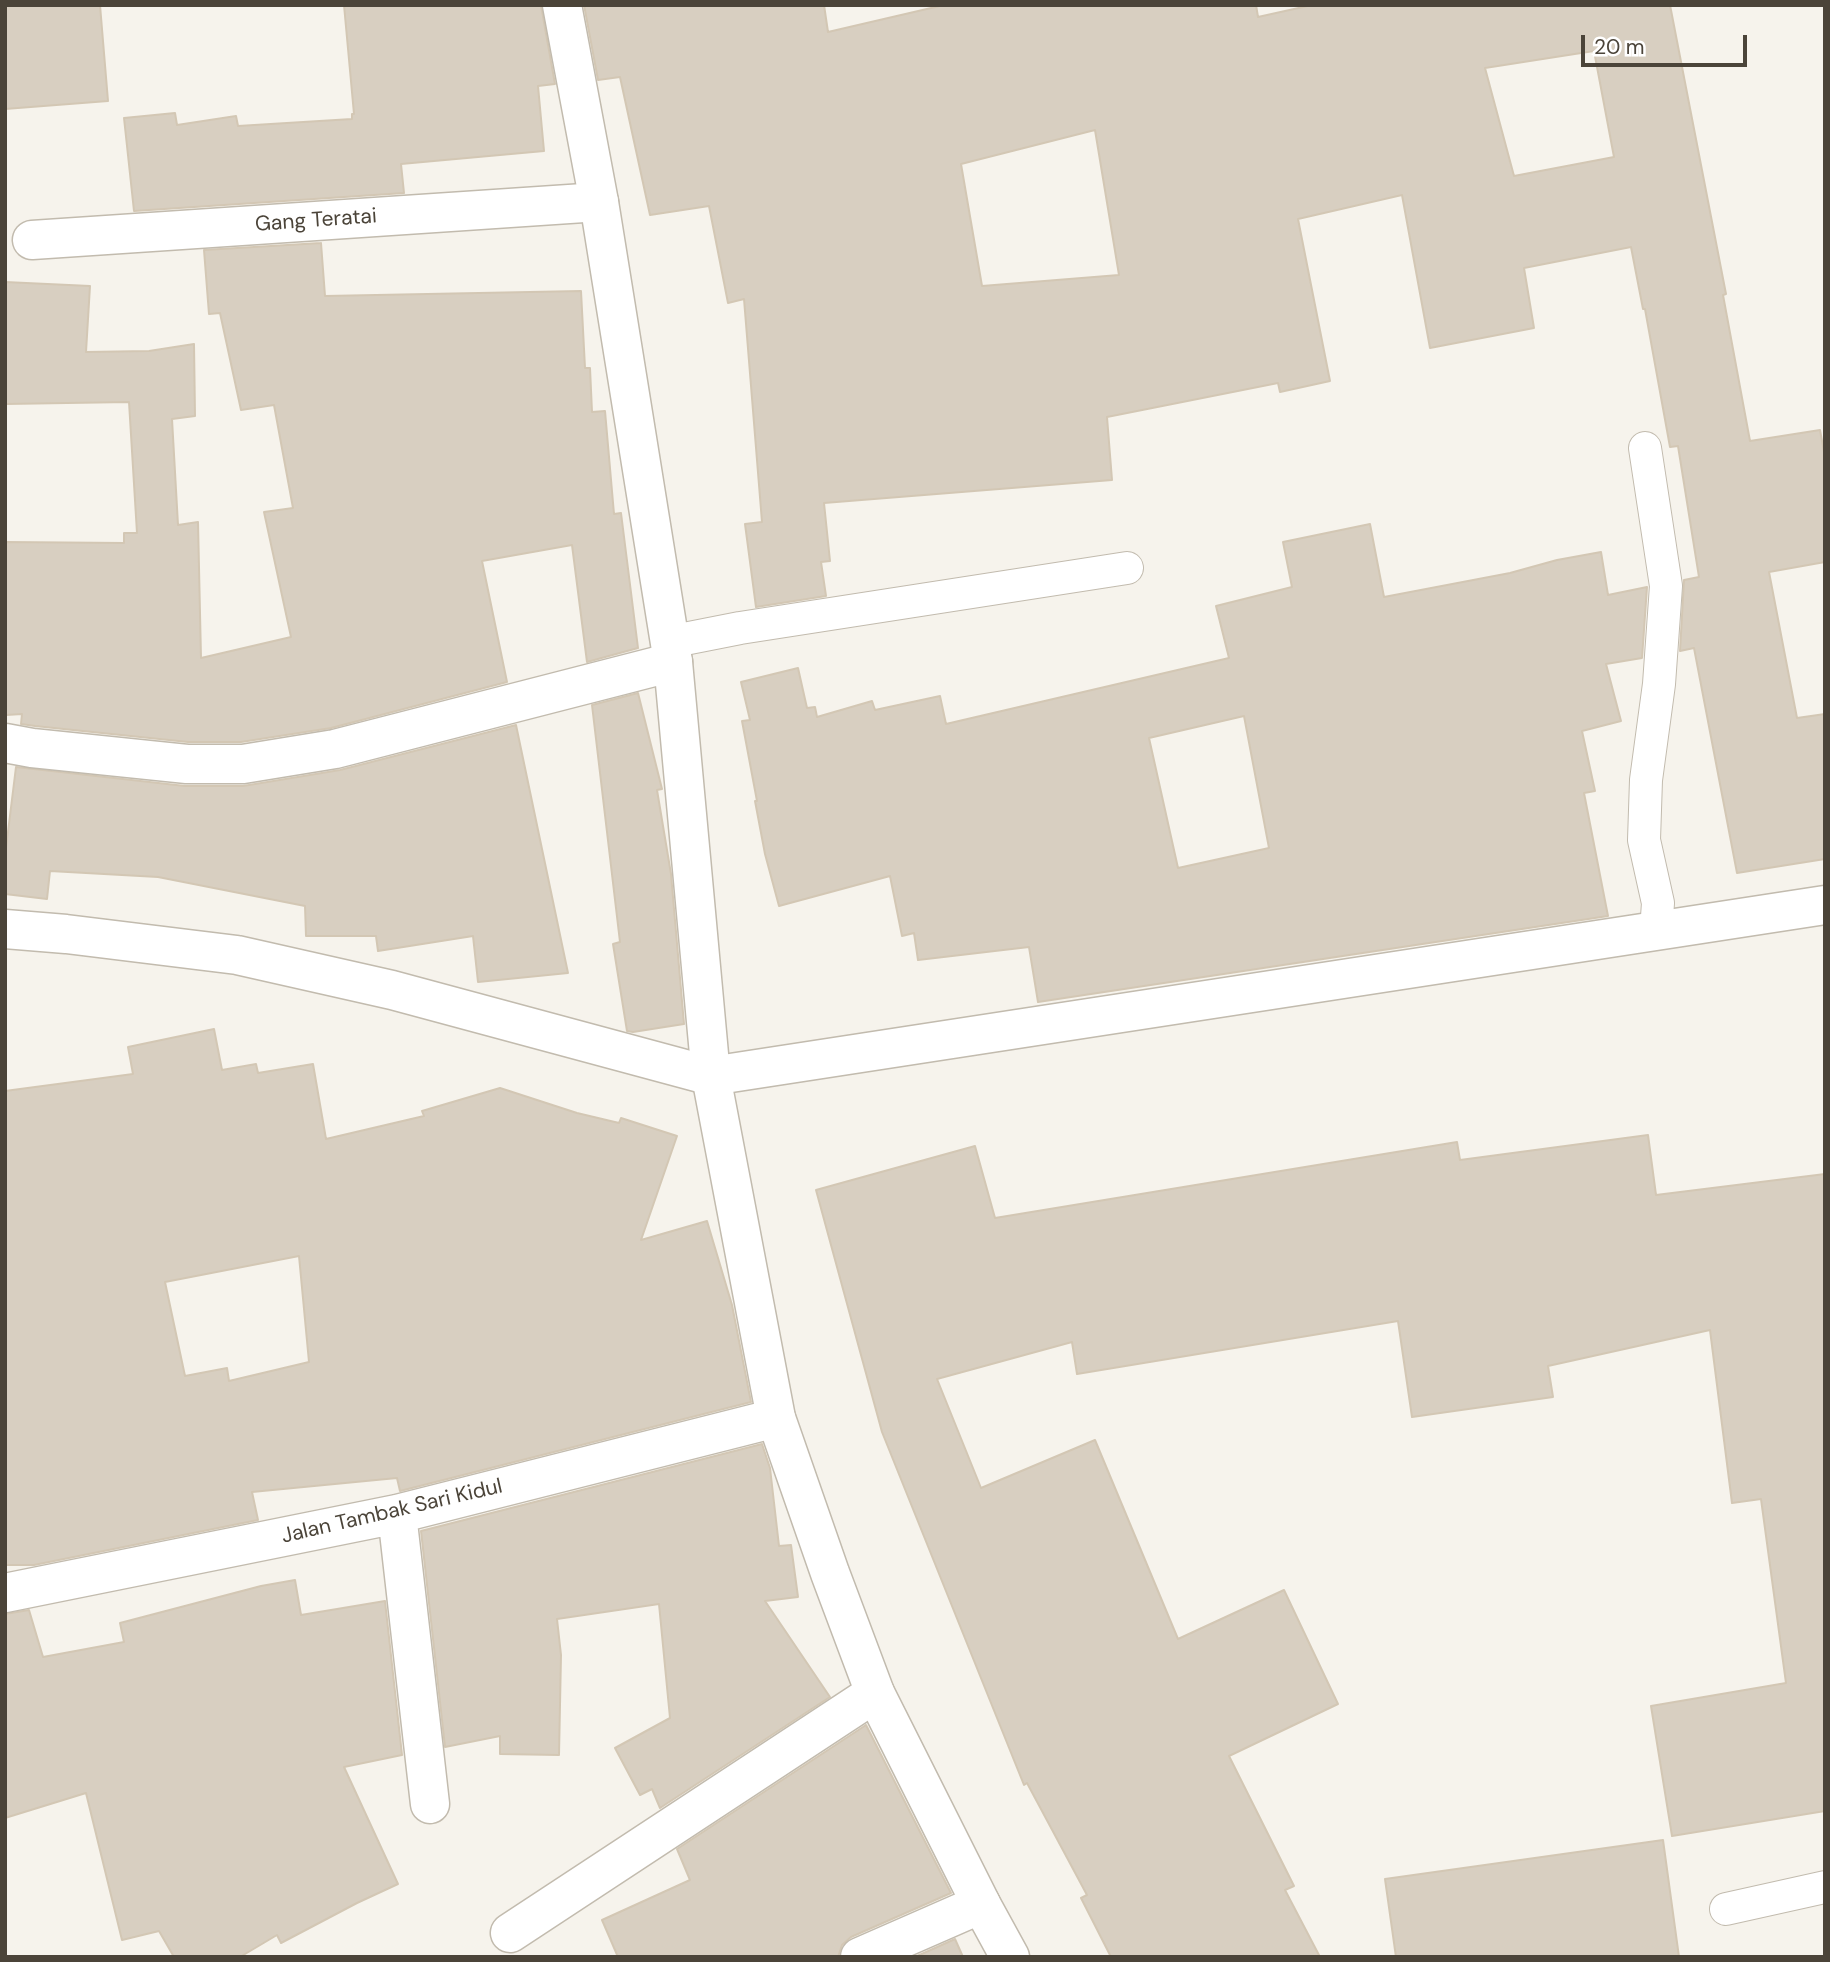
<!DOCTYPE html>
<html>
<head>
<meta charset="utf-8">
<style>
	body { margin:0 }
	#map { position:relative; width:1830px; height:1962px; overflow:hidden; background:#f6f3ec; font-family:"DM Sans",sans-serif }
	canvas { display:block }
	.frame { position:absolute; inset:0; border:7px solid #4b4439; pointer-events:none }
	.scale { position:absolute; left:1581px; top:35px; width:166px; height:32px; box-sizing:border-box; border:4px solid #4b4439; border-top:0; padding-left:9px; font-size:21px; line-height:24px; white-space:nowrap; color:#4b4439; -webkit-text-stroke:5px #fff; paint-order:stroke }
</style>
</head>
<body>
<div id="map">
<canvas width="1830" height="1962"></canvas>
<div class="frame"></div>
<div class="scale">20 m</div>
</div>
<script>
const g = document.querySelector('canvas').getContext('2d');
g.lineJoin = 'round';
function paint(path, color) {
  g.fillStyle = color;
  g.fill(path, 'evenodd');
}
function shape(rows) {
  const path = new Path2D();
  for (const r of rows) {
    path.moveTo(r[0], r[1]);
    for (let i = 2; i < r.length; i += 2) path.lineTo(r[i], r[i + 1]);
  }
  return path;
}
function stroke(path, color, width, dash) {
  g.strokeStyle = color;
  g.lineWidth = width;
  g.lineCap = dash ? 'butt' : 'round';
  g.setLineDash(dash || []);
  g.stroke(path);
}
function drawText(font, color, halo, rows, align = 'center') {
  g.font = font + ' "DM Sans",sans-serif';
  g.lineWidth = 5;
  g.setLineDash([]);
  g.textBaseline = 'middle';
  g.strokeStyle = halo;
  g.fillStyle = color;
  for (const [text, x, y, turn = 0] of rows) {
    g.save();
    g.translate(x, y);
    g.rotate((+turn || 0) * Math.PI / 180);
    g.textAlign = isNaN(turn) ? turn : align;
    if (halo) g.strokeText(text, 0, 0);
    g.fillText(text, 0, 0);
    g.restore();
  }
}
const building = shape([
	[5,5,100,5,108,101,5,109,5,5],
	[344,5,541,5,555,84,538,86,544,151,401,164,404,193,134,211,124,118,175,113,177,125,236,116,238,126,352,119,352,114,354,114,344,5],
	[584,5,824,5,828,32,944,5,1256,5,1258,17,1312,5,1670,5,1726,294,1723,295,1750,441,1820,430,1825,457,1825,562,1769,572,1797,718,1825,714,1825,859,1737,873,1694,648,1680,651,1684,580,1699,577,1678,446,1670,447,1645,309,1643,309,1631,247,1524,268,1534,328,1430,348,1402,195,1298,219,1330,381,1280,392,1278,383,1107,417,1112,480,824,503,830,561,821,562,826,596,756,607,745,524,762,522,744,299,728,303,709,206,650,215,620,77,598,80,584,5],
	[1594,51,1614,157,1514,176,1485,68,1594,51],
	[1095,130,1119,275,982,286,961,164,1095,130],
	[321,243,325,296,581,291,585,368,590,368,592,412,605,411,614,514,621,513,638,648,587,662,572,545,482,561,507,682,331,728,241,742,188,742,35,726,21,724,22,714,6,715,5,542,124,543,124,533,137,533,129,402,5,404,5,282,90,286,86,352,149,351,194,344,195,416,172,419,178,525,198,522,201,658,291,637,264,512,293,508,274,405,241,410,220,313,209,314,204,250,321,243],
	[1370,524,1384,597,1510,573,1557,560,1601,552,1608,595,1647,587,1642,658,1606,664,1621,721,1582,731,1595,791,1584,793,1608,916,1038,1002,1029,947,918,960,914,933,902,936,890,876,779,906,765,854,755,801,757,801,742,721,750,720,741,682,798,668,807,708,815,707,817,717,872,701,875,710,940,696,946,724,1229,658,1216,606,1292,587,1283,542,1370,524],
	[1244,716,1269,848,1178,868,1149,738,1244,716],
	[638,693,662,789,657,790,671,874,684,1024,633,1032,627,1031,613,944,620,942,592,705,638,693],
	[516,725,568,973,478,982,473,936,378,951,376,936,306,936,305,906,158,877,50,871,47,899,5,894,5,856,16,767,185,786,243,786,340,770,516,725],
	[214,1029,222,1070,256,1064,258,1073,313,1064,326,1139,424,1116,422,1111,500,1088,577,1113,619,1123,621,1118,677,1136,641,1240,707,1221,732,1305,751,1402,400,1491,397,1478,252,1492,258,1520,34,1565,5,1565,5,1091,133,1074,128,1047,214,1029],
	[299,1256,309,1362,229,1381,227,1368,185,1376,165,1282,299,1256],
	[1648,1135,1656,1195,1825,1174,1825,1811,1672,1836,1651,1706,1786,1683,1761,1499,1732,1503,1710,1330,1548,1366,1553,1397,1412,1417,1398,1321,1077,1374,1072,1342,937,1379,981,1488,1095,1440,1178,1639,1284,1590,1338,1704,1229,1756,1294,1886,1285,1890,1320,1957,1111,1957,1081,1898,1087,1895,1027,1783,1024,1785,882,1432,816,1190,975,1146,995,1218,1457,1142,1460,1160,1648,1135],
	[762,1444,770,1468,779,1546,791,1545,798,1597,765,1601,830,1697,660,1808,652,1789,640,1795,615,1748,670,1718,659,1604,557,1619,561,1655,559,1755,500,1754,500,1736,445,1747,421,1531,762,1444],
	[295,1580,301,1615,385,1601,402,1755,344,1767,398,1884,357,1903,281,1943,277,1935,240,1957,174,1957,159,1931,122,1940,86,1793,5,1818,5,1614,29,1610,43,1657,124,1642,120,1623,261,1586,295,1580],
	[866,1725,951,1893,851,1937,842,1945,838,1957,618,1957,602,1920,690,1880,677,1849,866,1725],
	[1663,1840,1679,1957,1396,1957,1385,1879,1663,1840],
	[955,1939,963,1957,915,1957,955,1939]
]);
const service = shape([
	[1645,448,1666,586,1659,684,1646,780,1644,840,1658,903,1656,931],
	[669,642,740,628,1127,568],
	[1726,1909,1825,1887]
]);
const minor = shape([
	[32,240,599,202],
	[5,743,32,748,187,764,243,764,335,749,673,662],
	[5,929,66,934,237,955,392,990,711,1076,1825,905],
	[397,1514,430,1804],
	[5,1593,397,1514,776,1418],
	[510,1933,875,1693],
	[860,1957,981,1904]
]);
const tertiary = shape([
	[562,5,599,202,673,662,711,1076,776,1418,830,1573,875,1693,981,1904,1010,1957]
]);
const streetNames = [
	["Gang Teratai",316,221,-4],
	["Jalan Tambak Sari Kidul",392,1512,-13]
];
paint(building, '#d8cfc1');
stroke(building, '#d3c7b4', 2);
stroke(service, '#c2bbae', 34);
stroke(minor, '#c2bbae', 41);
stroke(tertiary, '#c2bbae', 41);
stroke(service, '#fff', 32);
stroke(minor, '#fff', 38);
stroke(tertiary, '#fff', 38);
drawText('21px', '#4b4439', '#fff', streetNames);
</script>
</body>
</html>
